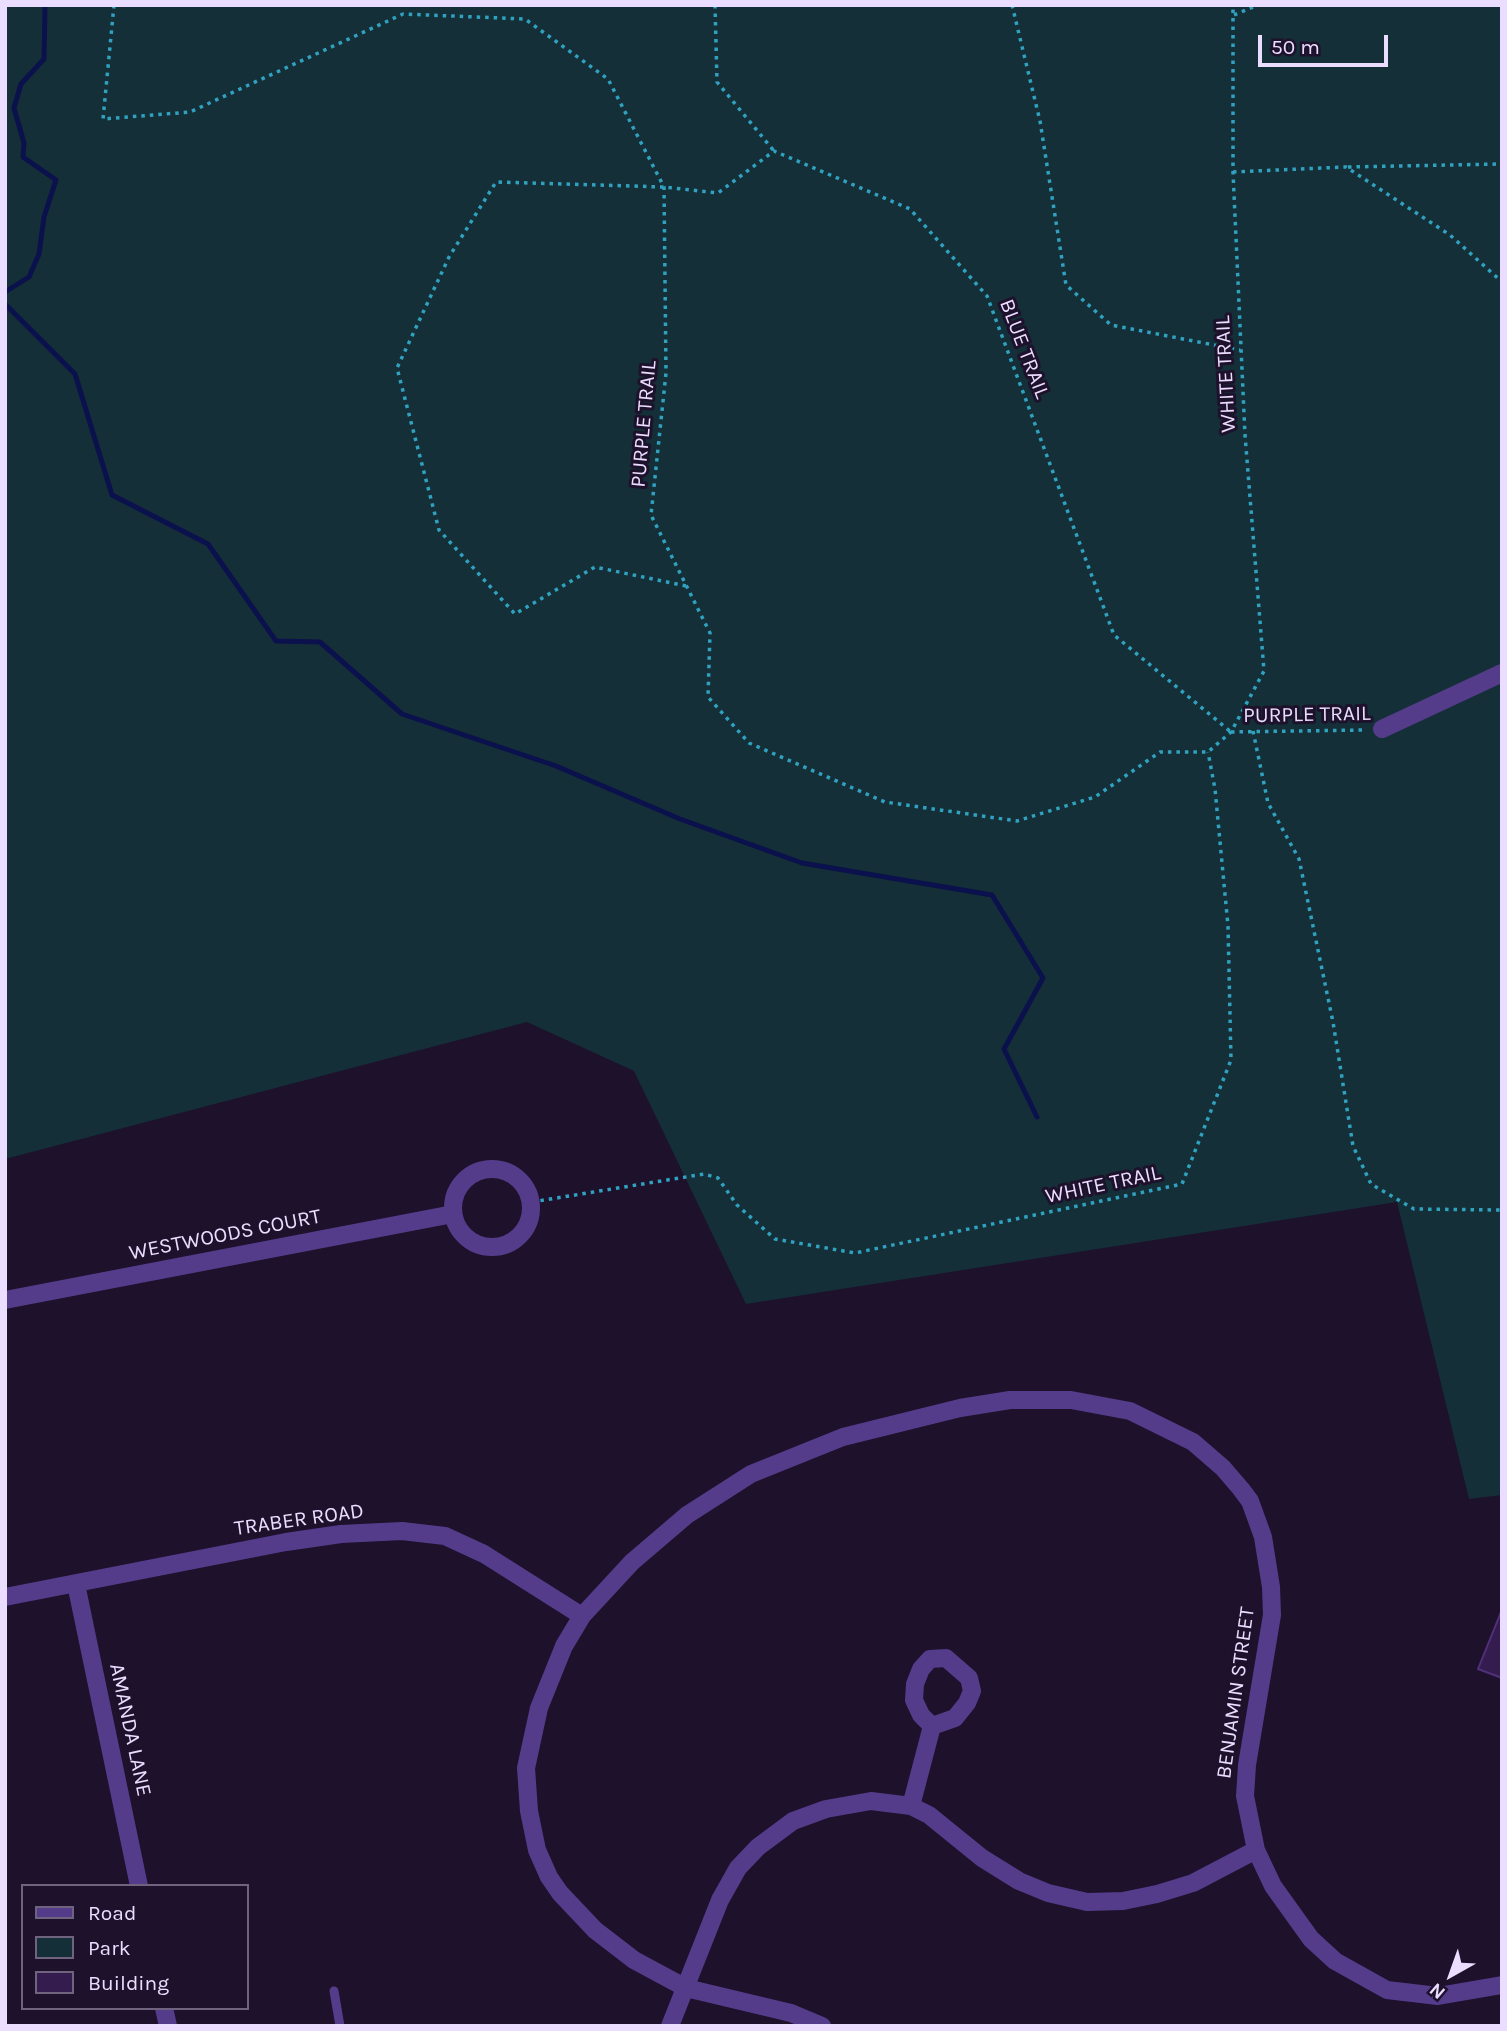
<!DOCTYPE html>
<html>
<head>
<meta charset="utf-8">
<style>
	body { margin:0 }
	#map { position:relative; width:1507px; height:2031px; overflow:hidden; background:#1d112c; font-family:Karla,sans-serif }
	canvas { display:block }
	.frame { position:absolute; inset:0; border:7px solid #eaddff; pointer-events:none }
	.legend { position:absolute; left:21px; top:1884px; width:228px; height:126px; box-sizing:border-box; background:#1d112c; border:2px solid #6f6380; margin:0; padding:9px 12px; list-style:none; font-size:21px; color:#eaddff }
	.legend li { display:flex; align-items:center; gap:14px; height:35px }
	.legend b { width:35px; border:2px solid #6f6380 }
	.north { position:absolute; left:1416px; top:1940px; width:70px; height:70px; -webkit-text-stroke:5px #1d112c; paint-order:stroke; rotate:220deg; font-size:19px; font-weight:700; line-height:28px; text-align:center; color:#eaddff }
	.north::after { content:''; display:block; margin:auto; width:24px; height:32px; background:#eaddff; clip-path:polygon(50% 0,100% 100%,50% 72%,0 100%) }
	.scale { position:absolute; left:1258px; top:35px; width:130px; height:32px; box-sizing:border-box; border:4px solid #eaddff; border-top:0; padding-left:9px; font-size:21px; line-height:24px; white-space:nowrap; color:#eaddff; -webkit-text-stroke:5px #1d112c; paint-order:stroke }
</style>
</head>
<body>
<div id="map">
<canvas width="1507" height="2031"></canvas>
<div class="frame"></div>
<ul class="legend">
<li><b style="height:9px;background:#553c8b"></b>Road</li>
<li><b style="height:19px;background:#142f37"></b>Park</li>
<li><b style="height:19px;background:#341d4e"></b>Building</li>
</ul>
<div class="north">N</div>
<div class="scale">50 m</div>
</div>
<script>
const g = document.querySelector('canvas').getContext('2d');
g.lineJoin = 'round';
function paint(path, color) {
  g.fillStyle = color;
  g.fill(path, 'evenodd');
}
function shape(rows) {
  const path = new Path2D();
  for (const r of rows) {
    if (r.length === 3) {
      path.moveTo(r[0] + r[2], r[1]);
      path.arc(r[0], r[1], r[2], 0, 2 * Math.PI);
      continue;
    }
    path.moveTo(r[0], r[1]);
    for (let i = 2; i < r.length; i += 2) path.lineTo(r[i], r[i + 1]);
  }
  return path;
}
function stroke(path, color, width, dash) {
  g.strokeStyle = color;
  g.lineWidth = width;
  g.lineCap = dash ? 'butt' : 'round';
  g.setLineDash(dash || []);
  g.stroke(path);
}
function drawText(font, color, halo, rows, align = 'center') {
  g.font = font + ' Karla,sans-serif';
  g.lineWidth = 6;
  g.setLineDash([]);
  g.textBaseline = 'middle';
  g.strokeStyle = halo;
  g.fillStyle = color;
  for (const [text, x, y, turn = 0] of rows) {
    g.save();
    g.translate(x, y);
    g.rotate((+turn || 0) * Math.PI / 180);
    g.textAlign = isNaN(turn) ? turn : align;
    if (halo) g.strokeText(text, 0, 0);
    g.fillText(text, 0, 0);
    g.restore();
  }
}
const green = shape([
	[5,5,1502,5,1502,1495,1469,1499,1397,1202,746,1304,634,1071,527,1022,5,1159]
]);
const stream = shape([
	[5,292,29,277,39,254,44,217,56,180,23,157,24,143,14,108,21,84,44,59,45,5],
	[5,304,75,374,112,495,208,544,276,641,320,642,402,714,556,766,680,819,802,863,992,895,1043,978,1004,1049,1037,1117]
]);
const building = shape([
	[1501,1612,1502,1612,1502,1678,1478,1669,1501,1612]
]);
const path = shape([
	[114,5,103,119,190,112,403,14,525,19,608,79,664,187,666,373,651,515,710,633,708,697,749,743,885,802,1017,821,1095,797,1160,752,1208,752,1231,732,1264,671,1245,435,1233,172,1233,5],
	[715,5,717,82,774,151],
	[1012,5,1040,121,1066,285,1111,325,1240,350],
	[1234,15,1258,5],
	[1348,167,1502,164],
	[1233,172,1346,167,1450,235,1502,282],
	[686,586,595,567,515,614,439,530,397,368,449,257,496,182,664,187,718,193,774,151,910,209,987,296,1114,635,1231,732],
	[1253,731,1268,803,1299,859,1333,1022,1353,1146,1371,1184,1414,1209,1502,1210],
	[1231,732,1366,730],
	[532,1202,704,1174,718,1178,737,1205,775,1239,855,1253,1182,1184,1231,1060,1228,926,1215,789,1208,752]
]);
const service = shape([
	[334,1991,340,2026]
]);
const minor = shape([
	[1382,729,1502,673],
	[492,1208,39],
	[5,1300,453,1214],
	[76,1584,139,1886],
	[5,1597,286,1542,341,1534,402,1531,445,1536,484,1554,582,1616],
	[946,1658,969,1678,972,1691,967,1703,955,1718,932,1726,921,1715,914,1700,915,1684,921,1669,930,1659,946,1658],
	[911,1806,932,1726],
	[164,2008,168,2026],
	[670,2026,720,1900,738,1868,758,1847,793,1821,826,1809,871,1801,911,1806,929,1815,982,1858,1019,1881,1048,1893,1087,1902,1123,1901,1157,1894,1193,1883,1256,1850],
	[822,2026,791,2013,686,1988,634,1960,595,1930,560,1893,549,1877,537,1850,529,1811,526,1768,539,1708,564,1646,582,1616,632,1562,687,1515,751,1474,843,1437,960,1408,1010,1400,1071,1400,1130,1411,1193,1442,1223,1468,1241,1489,1250,1501,1263,1537,1271,1587,1272,1615,1247,1765,1245,1796,1256,1850,1273,1886,1311,1939,1335,1961,1387,1990,1438,1996,1502,1985]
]);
const streetNames = [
	["BLUE TRAIL",1024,349,69],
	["WHITE TRAIL",1226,374,-93],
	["PURPLE TRAIL",644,424,-85],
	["PURPLE TRAIL",1307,715,-1],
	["WHITE TRAIL",1103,1185,-12],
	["WESTWOODS COURT",225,1235,-11],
	["TRABER ROAD",299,1520,-8],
	["BENJAMIN STREET",1236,1693,-82],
	["AMANDA LANE",130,1730,78]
];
paint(green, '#142f37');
stroke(stream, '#0b114c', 5);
paint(building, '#341d4e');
stroke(building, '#522f7a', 2);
stroke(path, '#30a2c0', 3.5, [3.5, 5]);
stroke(service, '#553c8b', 9);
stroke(minor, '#553c8b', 18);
drawText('21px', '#eaddff', '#1d112c', streetNames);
</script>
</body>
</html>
